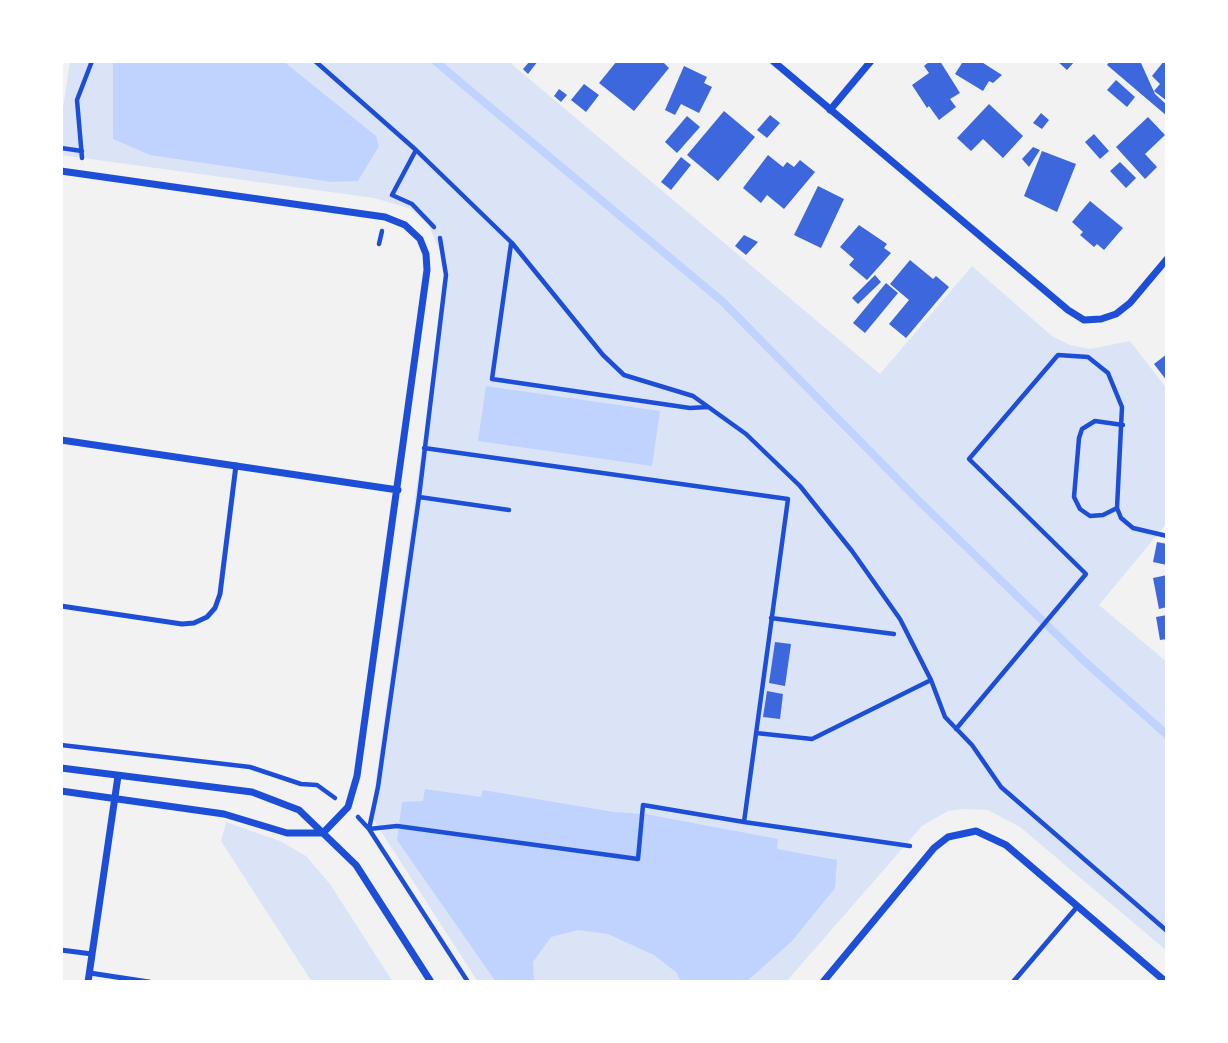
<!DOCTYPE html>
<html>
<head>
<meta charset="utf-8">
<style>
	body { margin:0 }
	#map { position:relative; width:1228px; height:1043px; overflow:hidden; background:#f2f2f2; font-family:Montserrat,sans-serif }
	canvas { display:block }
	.frame { position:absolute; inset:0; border:63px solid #fff; pointer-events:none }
</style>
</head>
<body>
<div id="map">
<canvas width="1228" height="1043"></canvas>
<div class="frame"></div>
</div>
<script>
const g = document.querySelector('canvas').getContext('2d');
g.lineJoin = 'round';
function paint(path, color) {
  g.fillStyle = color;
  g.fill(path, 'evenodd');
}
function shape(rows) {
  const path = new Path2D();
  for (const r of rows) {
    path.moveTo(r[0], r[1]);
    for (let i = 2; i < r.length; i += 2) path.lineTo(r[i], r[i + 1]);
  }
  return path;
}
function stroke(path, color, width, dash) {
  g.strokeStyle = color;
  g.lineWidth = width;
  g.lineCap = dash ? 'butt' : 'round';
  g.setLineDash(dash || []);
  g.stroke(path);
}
const green = shape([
	[70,61,508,61,880,374,972,266,1052,336,1070,345,1090,349,1130,341,1167,389,1167,523,1099,605,1167,662,1167,951,1020,827,988,810,963,809,948,811,922,826,786,982,478,982,371,816,447,268,429,226,411,209,374,198,61,155,61,122],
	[226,822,280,841,306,856,330,884,393,982,312,982,221,841]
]);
const water = shape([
	[113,61,283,61,376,136,379,146,358,181,332,182,150,155,113,139],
	[486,386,660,411,652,466,478,441],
	[425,789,481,797,483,790,614,812,645,814,778,839,777,849,837,860,835,888,792,941,746,982,681,982,677,973,654,955,608,934,578,930,551,937,533,962,534,982,496,982,397,840,402,802,423,801]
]);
const stream = shape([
	[435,61,723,302,918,500,1082,659,1167,735]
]);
const building = shape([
	[530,61,538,61,528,74,523,69],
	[617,61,662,61,669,68,634,111,599,83],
	[930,61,940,61,960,93,950,99,956,107,939,120,929,106,927,108,912,85,929,73,924,66],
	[959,61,980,61,1002,75,993,83,989,81,983,91,955,74,962,63],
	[1057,61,1075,61,1067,70],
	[1110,61,1141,63,1155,94,1167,105,1167,116,1107,65],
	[1164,61,1167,61,1167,101,1154,91,1160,84,1152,76],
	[684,66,707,77,704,83,712,87,699,113,681,104,675,115,665,110],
	[1116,80,1135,97,1127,107,1107,90],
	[584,84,599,95,586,112,571,100],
	[559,89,567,95,561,102,554,96],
	[989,104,1023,136,1003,158,983,139,971,151,957,138],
	[724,111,755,137,718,181,687,155],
	[1041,113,1049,120,1042,129,1033,123],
	[770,115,780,123,767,138,757,130],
	[687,116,700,127,677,153,665,142],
	[1148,117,1165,135,1145,154,1157,167,1145,179,1116,147],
	[1094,134,1109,151,1100,159,1085,142],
	[1033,147,1040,150,1029,167,1022,159],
	[1042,151,1076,164,1057,212,1024,196],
	[768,155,783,167,787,162,794,167,800,160,815,172,784,209,767,195,761,203,743,188],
	[681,157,691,165,671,190,661,182],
	[1120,162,1136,178,1126,188,1110,171],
	[818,186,844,199,821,248,794,235],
	[1090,201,1123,228,1104,250,1097,244,1094,247,1080,235,1083,232,1072,222],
	[859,225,887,244,884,248,891,253,867,280,849,265,854,259,840,247],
	[744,235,758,242,746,255,735,246],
	[910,260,933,279,936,276,949,287,906,338,889,324,909,300,890,284],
	[875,275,881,282,858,304,852,298],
	[886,283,898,293,865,333,853,323],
	[1167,354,1167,381,1154,364],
	[1157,542,1167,544,1167,565,1153,562],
	[1167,575,1167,607,1159,609,1153,578],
	[1167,615,1167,639,1160,640,1156,617],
	[775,642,791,644,785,686,769,683],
	[767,691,783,694,780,719,763,717]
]);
const path = shape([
	[315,61,416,150,512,243,603,355,624,375,693,396,746,434,800,486,852,551,900,619,931,680,945,717,972,745,1001,787,1167,931],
	[61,148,82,151],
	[82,158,77,100,92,61],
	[392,195,412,204,434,227],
	[392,195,416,150],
	[379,244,382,231],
	[511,244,492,379,690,408,708,407],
	[419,497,509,510],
	[1117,508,1103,515,1090,516,1080,509,1074,497,1079,438,1082,429,1095,421,1123,425],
	[771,618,894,634],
	[956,729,1086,574,969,459,1058,355,1088,357,1108,373,1122,407,1117,508,1121,518,1133,528,1167,536],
	[756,733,812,739,931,680],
	[61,745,250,767,301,784,317,785,335,798],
	[358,817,369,829,468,982],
	[744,822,910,846],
	[369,829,397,826,638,859,643,805,744,822,788,499,424,448],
	[369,829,378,787,419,497,446,275,440,238]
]);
const service = shape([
	[61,606,182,624,194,623,207,617,215,608,220,594,236,465],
	[61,950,92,954],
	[90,973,149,982],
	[1013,982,1077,907]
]);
const minor = shape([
	[773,61,1068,310,1084,320,1101,319,1116,314,1130,303,1167,259],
	[830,110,871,61],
	[61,171,385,217,405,225,420,239,426,254,427,270,357,776,348,807,323,833],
	[61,440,398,490],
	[61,768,252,792,299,810,356,865,431,982],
	[61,791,224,814,287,833,323,833],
	[88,982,118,776],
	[823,982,934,848,948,837,976,831,1006,845,1166,982]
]);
paint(green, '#dbe4f7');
paint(water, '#bfd3fe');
stroke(stream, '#bfd3fe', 8);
paint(building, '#3d67dc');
stroke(path, '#1d4ed8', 4.5);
stroke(service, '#1d4ed8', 5);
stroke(minor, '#1d4ed8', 7);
</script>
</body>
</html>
